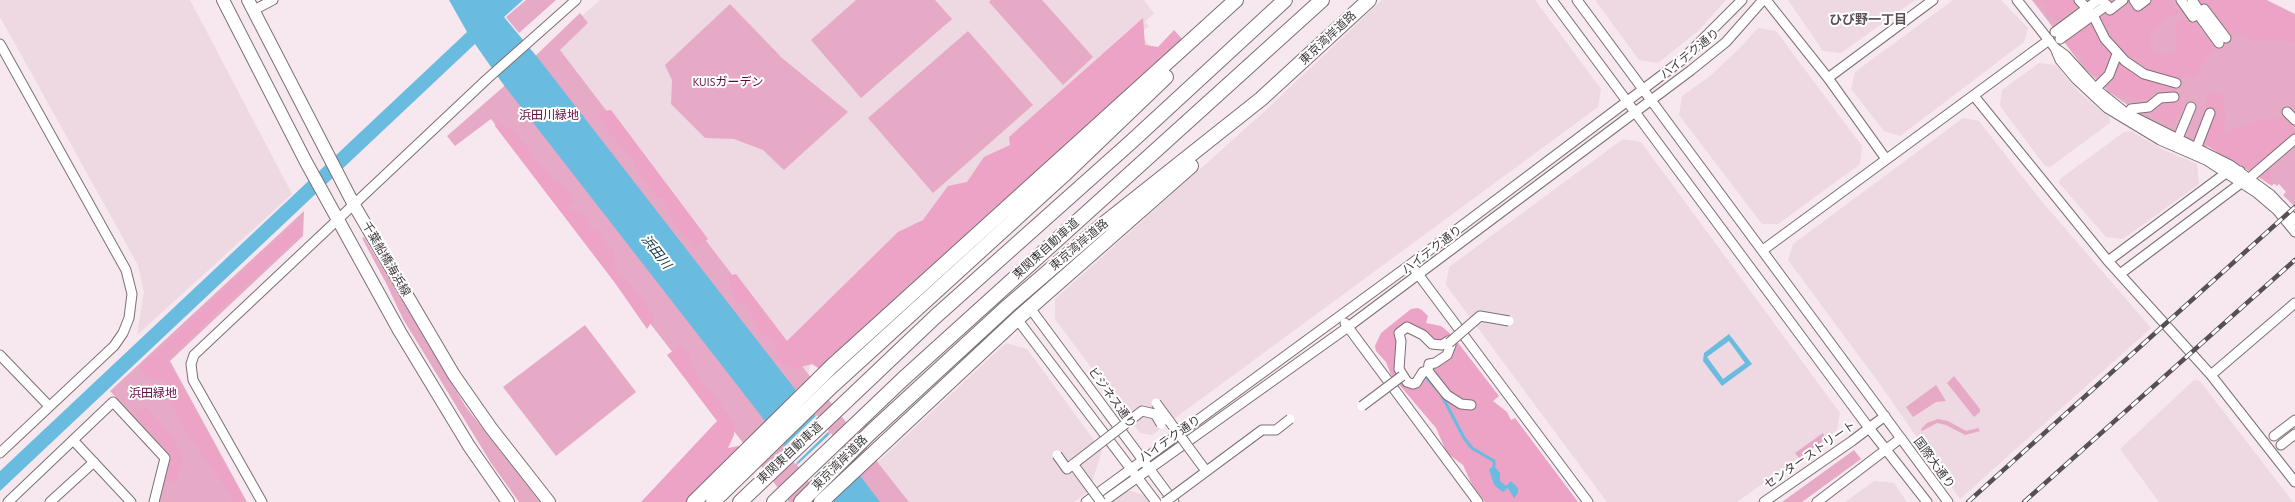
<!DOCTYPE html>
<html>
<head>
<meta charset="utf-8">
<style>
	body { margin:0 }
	canvas { display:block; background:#f6e8ee }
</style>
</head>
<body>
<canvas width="2295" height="502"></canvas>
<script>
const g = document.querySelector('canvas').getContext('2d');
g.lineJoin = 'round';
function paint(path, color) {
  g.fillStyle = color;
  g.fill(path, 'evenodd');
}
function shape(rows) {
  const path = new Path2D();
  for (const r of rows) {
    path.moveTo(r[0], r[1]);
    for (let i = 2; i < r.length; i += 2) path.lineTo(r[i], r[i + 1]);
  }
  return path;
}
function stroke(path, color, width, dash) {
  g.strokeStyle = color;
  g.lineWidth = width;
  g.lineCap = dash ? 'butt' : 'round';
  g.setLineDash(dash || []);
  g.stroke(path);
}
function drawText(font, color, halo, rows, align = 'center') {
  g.font = font + ' "Alegreya Sans","Noto Sans JP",sans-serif';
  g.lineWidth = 4;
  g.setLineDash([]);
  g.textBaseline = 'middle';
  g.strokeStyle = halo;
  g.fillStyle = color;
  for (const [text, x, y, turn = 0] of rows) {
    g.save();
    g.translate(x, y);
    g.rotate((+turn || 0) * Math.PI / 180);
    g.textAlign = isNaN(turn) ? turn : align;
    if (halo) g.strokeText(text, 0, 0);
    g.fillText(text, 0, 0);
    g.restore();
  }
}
const built = shape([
	[0,0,190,0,292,194,137,335,144,292,138,265,0,17],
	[600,0,1144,0,1154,13,1145,22,1149,26,1140,34,1152,48,813,352,808,374,560,50,588,23,582,16],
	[1382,0,1535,0,1601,89,1598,107,1152,435,1140,433,1055,319,1055,299,1265,111],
	[1595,0,1726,0,1697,32,1658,63,1639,60],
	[1788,0,1915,0,1841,53,1823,51],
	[1953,0,2001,0,2028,28,2024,42,1900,136,1884,131,1851,89,1855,72],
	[1758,28,1776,31,1862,146,1860,164,1778,224,1762,224,1679,115,1682,96,1709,77,1742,46],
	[2039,63,2056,65,2079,92,2110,118,2110,123,2050,167,2045,166,2000,106,2002,90],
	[1963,118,1979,121,2039,198,2151,328,1960,499,1879,383,1788,260,1793,244],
	[2131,131,2162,149,2197,164,2199,184,2123,239,2106,237,2059,183,2060,179,2124,132],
	[1623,139,1641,142,1840,413,1837,430,1737,502,1607,502,1446,285,1449,267],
	[1006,343,1027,349,1102,451,1089,491,1074,502,909,502,878,462],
	[2194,380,2200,381,2293,502,2159,502,2120,449],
	[1874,481,1894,483,1907,502,1845,502],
	[1132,491,1143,495,1150,502,1109,502,1122,492]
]);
const green = shape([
	[526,0,556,0,519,33,506,17],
	[856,0,935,0,952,19,861,98,811,40],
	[991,0,1042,0,1093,57,1063,85,989,2],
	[2032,0,2267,0,2295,14,2295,207,2283,195,2286,192,2279,184,2277,186,2267,178,2264,179,2236,164,2208,146,2206,147,2152,122,2109,92,2083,67],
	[730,4,782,58,848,112,784,170,763,150,734,139,705,138,671,104,672,80,665,65],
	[580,13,588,23,560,50,809,375,909,502,789,502,491,119,455,146,447,136,502,88],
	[968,31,1033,105,933,193,868,118],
	[304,211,303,236,170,361,247,502,159,502,170,456,110,391],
	[364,237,466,407,540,502,519,502,491,463,403,319,386,283,362,238],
	[585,325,636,392,556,456,503,387],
	[1954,376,1980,409,1980,412,1974,417,1947,383],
	[1936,385,1946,401,1936,402,1913,417,1906,407],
	[1938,419,1948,421,1966,431,1978,428,1980,431,1965,435,1946,425,1937,423,1922,431,1921,429,1927,423],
	[1823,433,1826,439,1799,458,1795,453],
	[1854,450,1861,459,1802,502,1782,502]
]);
const forest = shape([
	[2031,0,2089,0,2085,0,2057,21,2047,13,2047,5,2041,1],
	[2155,0,2172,0,2172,6,2180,13,2164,20,2150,34,2151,52,2160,55,2176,53,2177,43,2174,30,2182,18,2189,19,2215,45,2196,75,2183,78,2167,79,2174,85,2185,106,2172,124,2151,118,2162,104,2169,101,2168,96,2157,93,2143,101,2108,92,2102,77,2091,74,2082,62,2082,56,2072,50,2066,40,2099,9,2130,9,2148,7],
	[2193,0,2264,0,2295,16,2295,42,2279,39,2252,41,2237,33,2229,38,2203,6,2195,4],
	[1143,18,1145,45,1158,47,1174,30,1182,39,821,370,812,364,794,369,777,361,776,344,759,332,746,305,736,302,728,276,736,274,787,341,898,232,923,220,948,186,967,182,984,157,1010,145,1009,137],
	[2209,93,2222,94,2225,113,2224,132,2260,120,2284,118,2295,130,2295,134,2251,170,2236,163,2195,139,2204,116,2209,110,2205,104],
	[611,110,708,239,694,249,671,218,663,198,657,198,635,166,633,156,629,155,617,142,616,137,612,137,597,112],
	[496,120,512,130,530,149,531,158,538,160,550,178,565,186,574,200,568,208,585,215,589,223,589,229,598,230,607,245,613,249,615,262,612,266,619,276,624,276,655,317,647,329,615,283,495,126],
	[2267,166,2274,183,2272,186,2257,176],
	[297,221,301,234,167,359,245,501,231,502,232,497,192,440,167,397,164,380,148,378,140,368],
	[1418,308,1422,310,1428,316,1426,323,1441,326,1452,335,1499,396,1493,401,1507,412,1511,420,1515,418,1578,502,1485,502,1472,485,1463,465,1447,453,1436,428,1391,375,1386,362,1376,351,1375,346,1381,333,1411,309],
	[1407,327,1448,348,1413,384,1399,369,1400,346],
	[681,345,689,353,690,364,701,382,716,397,735,425,734,435,728,448,744,445,686,502,641,502,717,421,667,355],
	[146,407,173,437,183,461,175,482,166,481,172,454,133,413]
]);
const water = shape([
	[449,0,523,0,504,17,538,58,791,384,880,502,828,502,503,84,475,44,0,491,0,471,467,32],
	[1729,334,1752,364,1722,386,1703,361,1704,353],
	[1729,341,1745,363,1723,379,1707,357],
	[1494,466,1500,473,1500,481,1506,486,1511,481,1518,488,1518,493,1514,498,1508,488,1503,492,1494,485,1489,469]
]);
const pier = shape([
	[817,415,829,431,795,464,783,448],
	[831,433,843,449,809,482,797,465]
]);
const stream = shape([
	[1424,375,1441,394,1464,438,1472,448,1494,461,1494,466]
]);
const minor = shape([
	[1552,0,1869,428,1927,502],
	[1577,0,1948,502],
	[1766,0,1828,78,1886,159],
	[2017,0,2055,48,2060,60,2076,79,2107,108,2160,140,2206,160,2257,193,2277,210,2295,232],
	[2079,0,2093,15,2105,39,2125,61,2144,74,2176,83],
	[2134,0,2138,6,2146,0],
	[2181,0,2193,17,2198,14,2219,43],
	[2192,0,2200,12,2204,9,2226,38],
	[2104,2,2110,10,2123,0],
	[254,10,273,0],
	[2055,32,2098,0],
	[2060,39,2107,5],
	[0,44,126,270,132,294,129,318,123,333,114,346,0,453],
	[2055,48,2065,55,2096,89,2126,113,2230,165,2271,195,2295,220],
	[1828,78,1933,0],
	[2099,85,2109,75,2117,54],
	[1974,96,2108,261,2211,375,2295,482],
	[2131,109,2149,107,2160,98,2174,97],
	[2287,112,2295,120],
	[2179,136,2191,107],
	[2198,144,2210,113],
	[2253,175,2295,139],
	[1763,250,2049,40],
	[2108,261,2226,173,2240,171,2241,183,2120,274],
	[1415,270,1588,502],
	[1030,308,1174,502],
	[1017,319,1156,502],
	[1345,323,1478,502],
	[1407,327,1423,335,1432,344,1442,345,1448,341,1451,345,1447,355,1435,363,1429,364,1428,371,1423,372,1416,383,1413,384,1407,382,1399,369,1401,341,1399,333,1407,327],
	[0,355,49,406],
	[1428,371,1447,395,1461,404,1471,405],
	[2211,375,2295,303],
	[2274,436,2295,420],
	[73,440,131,502],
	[2281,445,2295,434],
	[8,502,113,402,165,458,154,502],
	[50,502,94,462],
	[262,502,193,380,191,364,194,355,487,79,576,0],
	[1086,502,1411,264,1682,60,1742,0],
	[1103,502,1348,327,1690,71,1726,42,1763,0],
	[1764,502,1852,441,1885,416],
	[1817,502,1901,438]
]);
const major = shape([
	[223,0,306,162,400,332,469,446,508,502],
	[248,0,354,205,454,375,491,428,549,502]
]);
const highway = shape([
	[694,502,832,366,1236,0],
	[713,502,831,387,1068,171,1166,77],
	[740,502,936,316,1131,142,1285,0],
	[774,502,903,379,1322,0],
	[801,502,871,432,1008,306,1101,226,1261,99,1369,0],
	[821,502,1017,319,1191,166]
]);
const rail = shape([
	[1968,502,2295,207],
	[2024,502,2295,260]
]);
const minorBridge = shape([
	[1449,343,1480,316,1509,321],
	[1156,403,1206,471],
	[1362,406,1402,376],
	[1057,455,1067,469,1142,411,1155,414,1161,424],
	[1073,464,1101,502],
	[1165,502,1262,430,1276,430,1290,419]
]);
const streetNames = [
	["東京湾岸道路",1328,38,-43],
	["ハイテク通り",1690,54,-39],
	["東京湾岸道路",1079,245,-40],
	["東関東自動車道",1046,249,-42],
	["ハイテク通り",1432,250,-37],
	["千葉船橋海浜線",386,259,60],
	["ビジネス通り",1112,398,54],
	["ハイテク通り",1170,439,-35],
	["東関東自動車道",790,453,-43],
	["センターストリート",1810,455,-35],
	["東京湾岸道路",840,463,-45],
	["国際大通り",1934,463,54]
];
const parkNames = [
	["KUISガーデン",728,82],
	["浜田川緑地",549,115],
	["浜田緑地",153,393]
];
const neighbourhoodNames = [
	["ひび野一丁目",1868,20]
];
const waterNames = [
	["浜田川",656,252,52]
];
paint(built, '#eed8e1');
paint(green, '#e7aac6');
paint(forest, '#eca3c5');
paint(water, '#69bce0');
paint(pier, '#f6e8ee');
stroke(stream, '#69bce0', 3);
stroke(minor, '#7c7075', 11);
stroke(major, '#7c7075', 14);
stroke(highway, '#7c7075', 16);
stroke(minor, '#fff', 9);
stroke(major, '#fff', 12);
stroke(highway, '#fff', 14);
stroke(rail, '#564f53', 4.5);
stroke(rail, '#fff', 3, [9]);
stroke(minorBridge, '#7c7075', 11, []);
stroke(minorBridge, '#fff', 9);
drawText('12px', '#413b3e', '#fff', streetNames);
drawText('12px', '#600b3e', '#fff', parkNames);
drawText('bold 13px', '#5b5054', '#fff', neighbourhoodNames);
drawText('italic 13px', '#0e3443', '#fff', waterNames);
</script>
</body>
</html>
